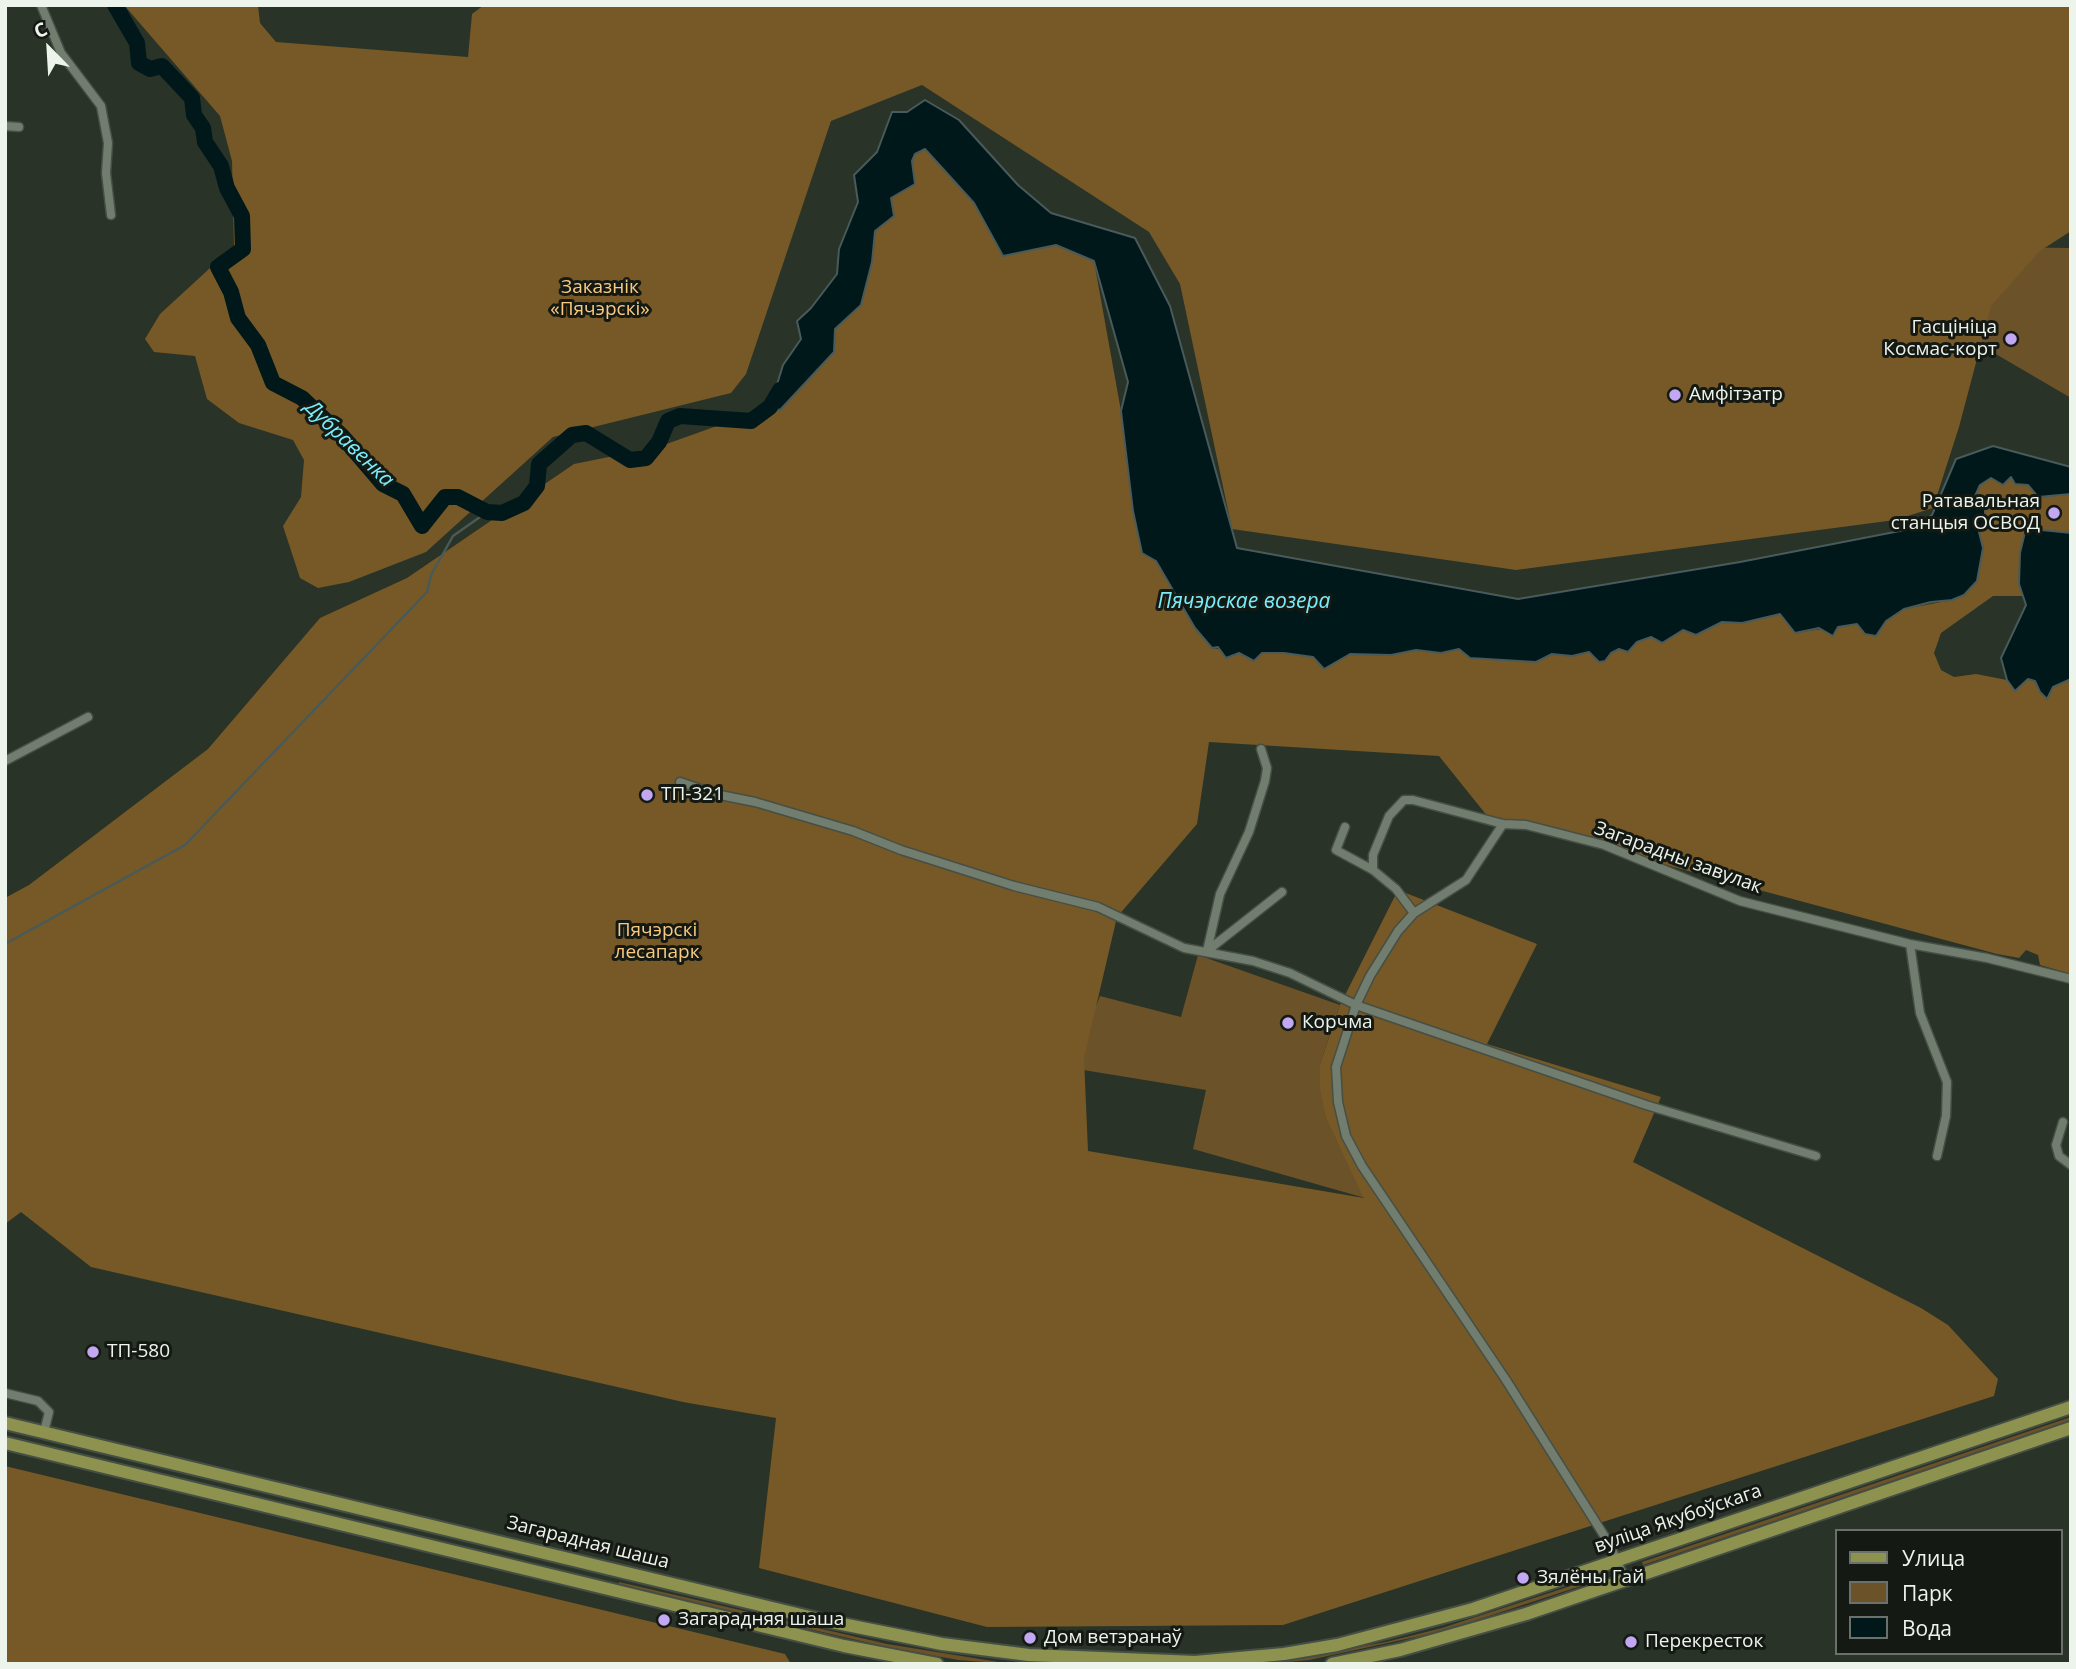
<!DOCTYPE html>
<html>
<head>
<meta charset="utf-8">
<style>
	body { margin:0 }
	#map { position:relative; width:2076px; height:1669px; overflow:hidden; background:#293327; font-family:"Open Sans",sans-serif }
	canvas { display:block }
	.frame { position:absolute; inset:0; border:7px solid #edf4ec; pointer-events:none }
	.legend { position:absolute; left:1835px; top:1529px; width:228px; height:126px; box-sizing:border-box; background:#151914; border:2px solid #6b716a; margin:0; padding:9px 12px; list-style:none; font-size:21px; color:#edf4ec }
	.legend li { display:flex; align-items:center; gap:14px; height:35px }
	.legend b { width:35px; border:2px solid #6b716a }
	.north { position:absolute; left:14px; top:14px; width:70px; height:70px; -webkit-text-stroke:5px #151914; paint-order:stroke; rotate:336deg; font-size:19px; font-weight:700; line-height:28px; text-align:center; color:#edf4ec }
	.north::after { content:''; display:block; margin:auto; width:24px; height:32px; background:#edf4ec; clip-path:polygon(50% 0,100% 100%,50% 72%,0 100%) }
</style>
</head>
<body>
<div id="map">
<canvas width="2076" height="1669"></canvas>
<div class="frame"></div>
<ul class="legend">
<li><b style="height:9px;background:#8d934e"></b>Улица</li>
<li><b style="height:19px;background:#6b5229"></b>Парк</li>
<li><b style="height:19px;background:#01181b"></b>Вода</li>
</ul>
<div class="north">С</div>
</div>
<script>
const g = document.querySelector('canvas').getContext('2d');
g.lineJoin = 'round';
function paint(path, color) {
  g.fillStyle = color;
  g.fill(path, 'evenodd');
}
function shape(rows) {
  const path = new Path2D();
  for (const r of rows) {
    path.moveTo(r[0], r[1]);
    for (let i = 2; i < r.length; i += 2) path.lineTo(r[i], r[i + 1]);
  }
  return path;
}
function stroke(path, color, width, dash) {
  g.strokeStyle = color;
  g.lineWidth = width;
  g.lineCap = dash ? 'butt' : 'round';
  g.setLineDash(dash || []);
  g.stroke(path);
}
function drawText(font, color, halo, rows, align = 'center') {
  g.font = font + ' "Open Sans",sans-serif';
  g.lineWidth = 6;
  g.setLineDash([]);
  g.textBaseline = 'middle';
  g.strokeStyle = halo;
  g.fillStyle = color;
  for (const [text, x, y, turn = 0] of rows) {
    g.save();
    g.translate(x, y);
    g.rotate((+turn || 0) * Math.PI / 180);
    g.textAlign = isNaN(turn) ? turn : align;
    if (halo) g.strokeText(text, 0, 0);
    g.fillText(text, 0, 0);
    g.restore();
  }
}
const green = shape([
	[1995,247,2071,248,2071,398,1970,339],
	[1198,955,1340,1005,1320,1064,1326,1119,1365,1198,1193,1149,1206,1090,1071,1068,1100,996,1181,1017],
	[2071,1417,2071,1420,1783,1518,1643,1565,1642,1562],
	[619,1582,887,1644,1011,1664,958,1660,887,1647,618,1585],
	[1583,1582,1584,1585,1443,1631,1309,1660,1264,1664,1386,1642,1442,1628]
]);
const forest = shape([
	[124,5,258,5,260,23,276,42,468,57,472,14,484,5,2071,5,2071,231,2040,251,1991,306,1959,427,1933,508,1895,520,1516,570,1232,529,1180,284,1149,232,922,85,831,121,746,374,731,393,553,437,426,552,349,582,318,588,300,578,283,526,301,497,304,460,293,440,239,423,207,399,195,356,154,352,145,339,160,314,234,246,232,161,220,116],
	[925,148,974,203,1003,256,1056,245,1094,261,1121,411,1133,511,1142,553,1156,561,1195,628,1212,648,1239,653,1284,653,1313,657,1324,669,1350,654,1391,655,1416,650,1441,653,1459,649,1536,662,1552,654,1572,656,1589,652,1599,662,1611,653,1651,637,1662,643,1683,630,1696,635,1722,622,1742,622,1780,614,1795,633,1857,624,1865,634,1904,609,1952,600,1983,548,1979,532,1985,521,1985,509,1975,496,1980,485,1991,478,2011,476,2028,485,2038,497,2071,494,2071,533,2032,529,2025,532,2020,553,2022,596,1993,596,1941,633,1934,653,1941,670,1954,677,1976,674,2007,680,2015,691,2028,679,2035,681,2040,692,2047,699,2053,687,2071,679,2071,974,2040,965,2038,955,2026,950,2019,958,1997,954,1488,817,1439,756,1209,742,1197,824,1117,917,1084,1058,1088,1151,1364,1198,1326,1119,1320,1088,1320,1064,1340,1005,1398,890,1537,944,1487,1044,1661,1097,1633,1162,1921,1308,1948,1325,1998,1379,1994,1396,1283,1625,987,1627,759,1568,776,1418,683,1402,91,1267,21,1212,5,1224,5,898,29,885,208,749,320,618,407,578,574,464,658,447,770,407,780,410,835,329,861,305,872,262,875,231,893,216,891,198,915,154],
	[5,1466,785,1654,791,1664,5,1664]
]);
const water = shape([
	[925,100,959,120,1018,185,1051,213,1135,238,1170,306,1237,548,1518,599,1740,562,1905,530,1932,515,1956,459,1993,446,2071,467,2071,494,2038,497,2028,485,2015,484,2011,477,2003,485,1991,478,1980,485,1975,496,1985,509,1985,521,1979,532,1983,548,1977,581,1964,595,1952,600,1931,602,1904,609,1886,621,1876,636,1865,634,1857,624,1838,627,1833,636,1819,628,1795,633,1780,614,1742,623,1722,622,1696,635,1683,630,1662,643,1651,637,1637,642,1628,652,1619,649,1611,653,1605,661,1599,662,1589,652,1572,656,1552,654,1536,662,1470,658,1459,649,1441,653,1416,650,1391,655,1350,654,1324,669,1313,657,1284,653,1262,653,1254,661,1239,653,1226,658,1218,647,1212,648,1195,628,1156,561,1142,553,1133,511,1121,411,1128,382,1094,261,1056,245,1003,256,974,203,925,149,915,154,912,161,915,184,891,198,894,216,875,231,872,262,861,305,835,329,834,352,780,410,770,407,783,365,801,339,797,321,811,308,837,274,839,249,858,202,854,175,877,152,892,112,907,112,925,100],
	[2032,529,2071,533,2071,679,2053,687,2047,699,2040,692,2035,681,2028,679,2015,691,2007,680,2001,658,2026,605,2019,584,2020,553,2025,532,2032,529]
]);
const stream = shape([
	[5,944,185,845,427,592,431,575,453,536,487,512]
]);
const river = shape([
	[115,5,137,43,139,63,150,69,162,66,192,98,194,115,203,128,205,142,221,166,227,188,242,216,243,249,218,267,231,292,238,318,258,345,273,383,302,398,342,436,383,484,403,494,422,526,445,497,458,497,487,512,502,513,524,503,537,486,539,464,572,435,586,433,630,460,646,458,659,442,668,421,680,416,751,421,770,407,780,390]
]);
const street = shape([
	[41,5,61,53,101,106,108,143,106,173,111,215],
	[5,126,19,127],
	[5,761,88,717],
	[680,782,715,794,755,802,853,831,901,850,1014,886,1098,907,1184,948,1253,961,1290,973,1356,1005,1646,1105,1816,1156],
	[1503,824,1466,880,1414,913,1398,931,1370,976,1356,1005,1336,1067,1338,1102,1346,1136,1362,1166,1506,1380,1610,1545,1625,1579],
	[1345,827,1336,850,1373,870,1396,889,1414,913],
	[1373,870,1373,855,1389,816,1404,800,1413,800,1503,824,1526,825,1604,845,1740,901,1910,944,1987,958,2071,979],
	[1910,944,1920,1013,1947,1082,1946,1116,1937,1156],
	[1207,951,1220,894,1249,832,1265,781,1267,768,1261,749],
	[1207,951,1282,892],
	[2063,1122,2056,1145,2059,1156,2071,1165],
	[5,1393,38,1401,49,1412,44,1432]
]);
const primary = shape([
	[5,1423,822,1620,942,1644,1029,1655,1195,1662,1284,1654,1337,1645,1473,1609,2071,1407],
	[5,1443,844,1646,937,1664],
	[1332,1664,1400,1650,1526,1614,2071,1428]
]);
const markers = [
	[2011,339,7,"#c2a7f2"],
	[1675,395,7,"#c2a7f2"],
	[2054,513,7,"#c2a7f2"],
	[647,795,7,"#c2a7f2"],
	[1288,1023,7,"#c2a7f2"],
	[93,1352,7,"#c2a7f2"],
	[1523,1578,7,"#c2a7f2"],
	[664,1620,7,"#c2a7f2"],
	[1030,1638,7,"#c2a7f2"],
	[1631,1642,7,"#c2a7f2"]
];
const parkNames = [
	["Заказнік",600,288],
	["«Пячэрскі»",600,310],
	["Пячэрскі",657,931],
	["лесапарк",657,953]
];
const poiNames = [
	["Гасцініца",1997,328,"right"],
	["Космас-корт",1997,350,"right"],
	["Амфітэатр",1689,395],
	["Ратавальная",2040,502,"right"],
	["станцыя ОСВОД",2040,524,"right"],
	["ТП-321",661,795],
	["Корчма",1302,1023],
	["ТП-580",107,1352],
	["Зялёны Гай",1537,1578],
	["Загарадняя шаша",678,1620],
	["Дом ветэранаў",1044,1638],
	["Перекресток",1645,1642]
];
const streetNames = [
	["Загарадны завулак",1678,858,20],
	["вуліца Якубоўскага",1678,1519,-19],
	["Загарадная шаша",588,1543,14]
];
const waterNames = [
	["Дубравенка",349,444,44],
	["Пячэрскае возера",1244,602]
];
paint(green, '#6b5229');
paint(forest, '#765926');
paint(water, '#01181b');
stroke(water, '#485a5a', 2);
stroke(stream, '#485a5a', 2.5);
stroke(river, '#01181b', 16);
stroke(street, '#464f45', 11);
stroke(primary, '#464f45', 16);
stroke(street, '#717d6f', 8);
stroke(primary, '#8d934e', 12);
for (const [x, y, r, color] of markers) {
  const dot = new Path2D();
  dot.arc(x, y, r, 0, 2 * Math.PI);
  g.fillStyle = color;
  g.fill(dot);
  stroke(dot, '#151914', 2.5);
}
drawText('19px', '#f9ca7f', '#151914', parkNames);
drawText('19px', '#edf4ec', '#151914', poiNames, 'left');
drawText('19px', '#edf4ec', '#151914', streetNames);
drawText('italic 21px', '#79eefb', '#151914', waterNames);
</script>
</body>
</html>
